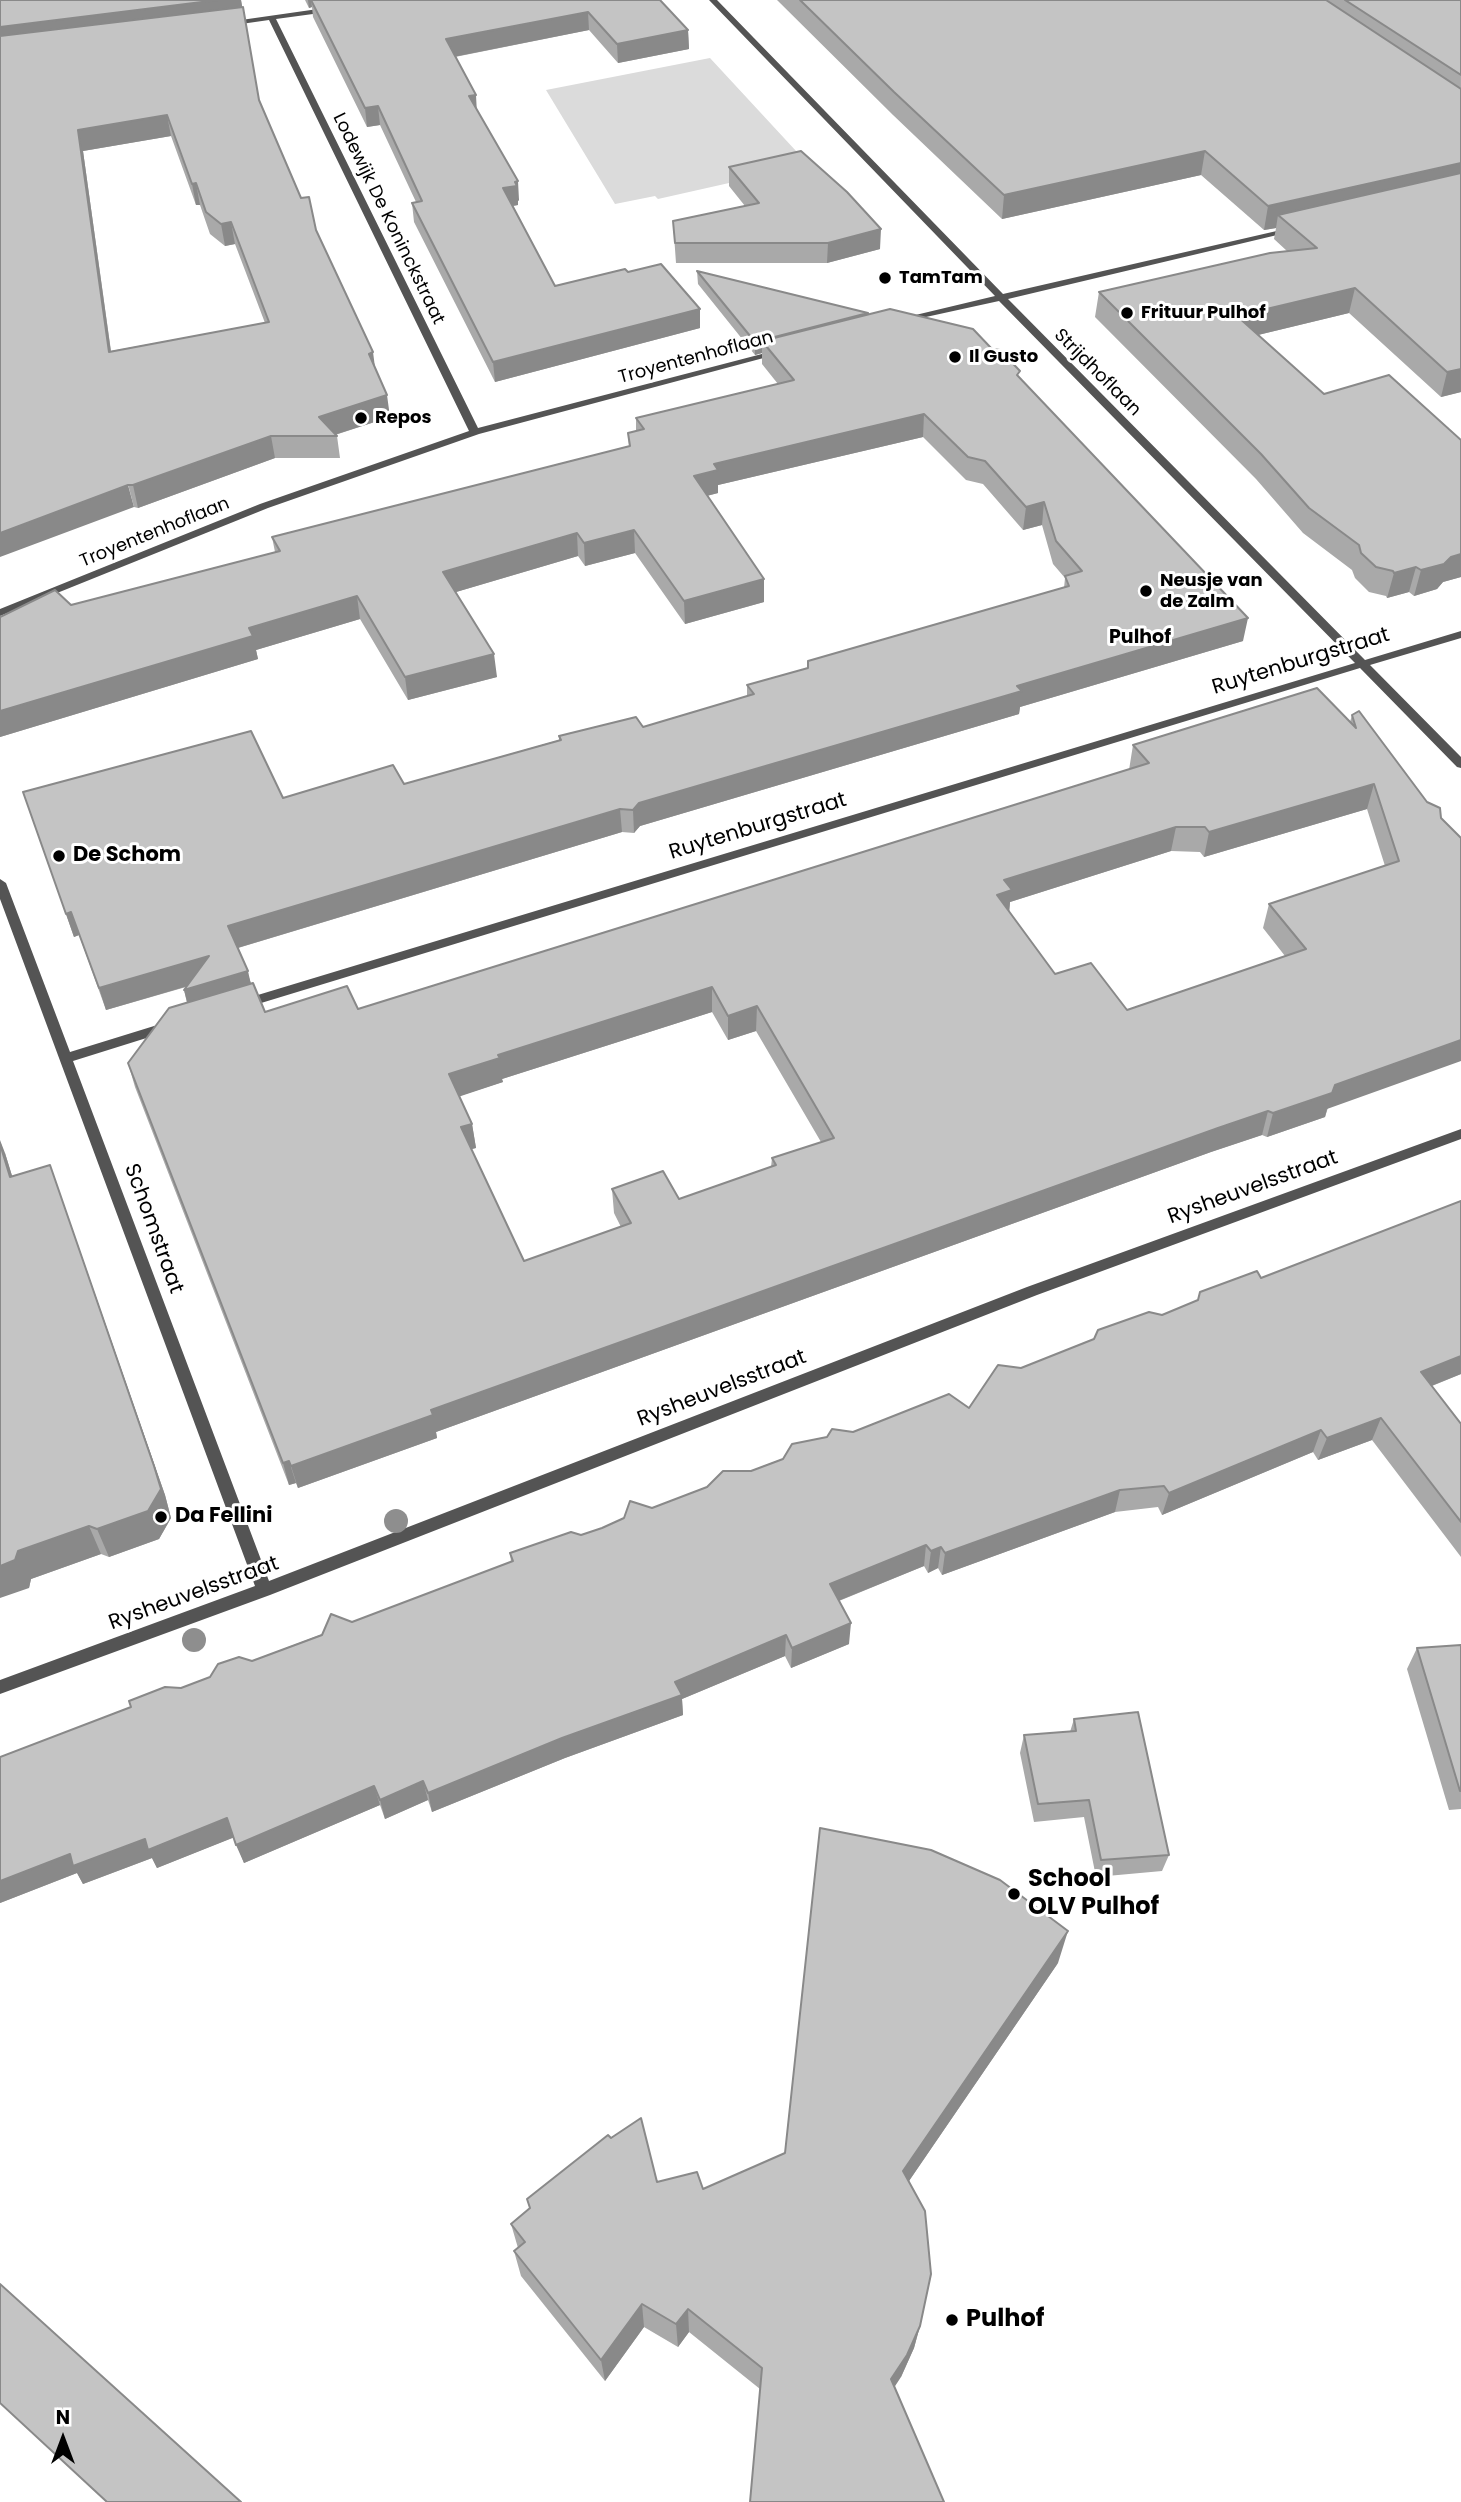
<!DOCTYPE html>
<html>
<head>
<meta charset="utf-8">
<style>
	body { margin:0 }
	#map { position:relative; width:1461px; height:2502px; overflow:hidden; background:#fff; font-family:Poppins,sans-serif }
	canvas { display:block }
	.north { position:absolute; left:28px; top:2404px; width:70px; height:70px; -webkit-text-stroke:5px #fff; paint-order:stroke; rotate:0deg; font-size:19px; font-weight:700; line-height:28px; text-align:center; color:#000 }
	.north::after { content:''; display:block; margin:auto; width:24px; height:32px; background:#000; clip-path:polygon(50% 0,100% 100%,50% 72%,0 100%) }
</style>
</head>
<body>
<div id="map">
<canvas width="1461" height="2502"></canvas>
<div class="north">N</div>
</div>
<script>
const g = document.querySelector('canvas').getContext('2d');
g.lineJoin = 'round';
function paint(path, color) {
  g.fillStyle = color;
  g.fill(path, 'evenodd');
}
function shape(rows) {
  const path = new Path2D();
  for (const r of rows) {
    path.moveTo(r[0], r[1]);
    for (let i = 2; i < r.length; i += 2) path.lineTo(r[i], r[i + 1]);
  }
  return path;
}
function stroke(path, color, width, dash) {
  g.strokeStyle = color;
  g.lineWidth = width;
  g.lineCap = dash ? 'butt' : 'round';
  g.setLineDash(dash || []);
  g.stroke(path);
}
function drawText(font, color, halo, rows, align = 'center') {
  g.font = font + ' Poppins,sans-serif';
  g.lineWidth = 6;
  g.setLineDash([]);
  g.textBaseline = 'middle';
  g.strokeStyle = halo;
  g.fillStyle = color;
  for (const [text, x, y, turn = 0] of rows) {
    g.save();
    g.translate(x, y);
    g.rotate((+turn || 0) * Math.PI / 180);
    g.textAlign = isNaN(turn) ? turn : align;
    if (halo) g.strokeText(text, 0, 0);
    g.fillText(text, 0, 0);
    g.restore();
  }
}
const green = shape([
	[710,58,809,165,658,199,655,196,615,204,546,90]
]);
const minor = shape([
	[709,0,717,0,1003,294,1294,227,1294,231,1008,299,1365,660,1461,631,1461,638,1370,665,1461,757,1461,768,1457,767,1360,668,248,1007,238,1007,237,1004,238,1001,1355,663,999,301,903,322,903,318,995,296,709,0],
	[332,7,336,9,335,11,276,19,478,428,781,349,786,352,479,434,268,508,0,616,0,609,260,504,469,431,269,20,227,26,223,24,227,22,332,7],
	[0,879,6,883,70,1052,167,1022,173,1027,172,1030,73,1061,269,1581,1027,1287,1461,1129,1461,1139,1037,1295,270,1595,0,1694,0,1680,255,1586,0,899,0,879]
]);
const trees = [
	[396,1521],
	[194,1640]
];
const wall = shape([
	[0,0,241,0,259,100,375,368,390,417,335,435,337,436,340,458,275,458,138,508,134,507],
	[171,136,196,205,200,205,210,234,225,246,235,244,265,323,111,351,83,151],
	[305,0,660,0,688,30,689,49,618,63,589,30,455,57,477,110,519,200,518,201,518,205,513,206,555,286,700,328,495,382,414,222,412,203,416,202,380,125,367,127,313,17,312,7,309,8],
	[777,0,1461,0,1461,392,1441,397,1349,313,1258,335,1324,394,1461,440,1461,577,1443,582,1437,589,1414,596,1409,592,1387,598,1386,596,1369,592,1355,578,1352,570,1303,533,1256,479,1095,317,1099,292,1287,251,1274,239,1276,228,1264,230,1201,175,1002,219,893,115],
	[729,167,880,249,827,263,676,263,673,221,745,206,729,186],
	[697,271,868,314,1019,377,1243,641,1020,707,1019,714,640,826,634,833,622,832,238,948,251,983,265,1012,358,1009,1129,770,1133,745,1350,722,1352,715,1427,802,1325,1117,1267,1137,1262,1135,1211,1152,436,1432,437,1438,298,1488,296,1483,289,1485,135,1087,128,1063,187,1003,184,990,186,987,106,1010,79,935,74,937,23,792,283,798,404,784,559,740,559,736,643,727,747,696,747,685,808,668,1064,588,1065,578,1053,564,1042,525,1023,530,983,484,966,480,923,437,718,485,718,493,707,496,764,602,685,624,635,553,585,566,578,556,456,592,497,677,408,700,360,619,256,650,258,659,0,737,0,617,71,605,275,552,272,537,629,446,628,433,636,431,636,418,778,384,762,364,762,353,755,355,698,284],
	[1367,809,1385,866,1269,904,1263,928,1285,956,1127,1010,1055,974,1009,911,1010,902,1171,851,1200,852,1204,857],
	[712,1012,728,1040,756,1031,821,1142,772,1158,771,1167,679,1199,612,1189,614,1213,621,1227,524,1261,471,1149,476,1148,472,1124,459,1096,503,1082,502,1079],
	[5,1153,12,1176,50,1165,165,1495,171,1518,159,1539,109,1557,101,1554,31,1579,29,1588],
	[1461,1201,1461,1374,1432,1386,1461,1424,1461,1557,1372,1440,1318,1460,1313,1452,1162,1515,1158,1507,1115,1512,942,1575,938,1568,928,1573,924,1566,839,1601,849,1644,791,1668,785,1656,682,1699,683,1715,565,1758,432,1812,428,1800,385,1819,380,1805,244,1863,234,1837,157,1868,152,1858,83,1884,77,1873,0,1903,0,1757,511,1562,510,1553,581,1535,602,1528,652,1508,853,1432,969,1408,1021,1368,1261,1278],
	[1461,1645,1461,1809,1449,1810,1407,1669,1417,1648],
	[1074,1719,1169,1855,1162,1871,1096,1877,1084,1817,1034,1822,1020,1753,1024,1735,1070,1732],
	[1058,1963,909,2181,920,2326,914,2348,901,2377,760,2389,689,2332,678,2347,644,2327,605,2381,521,2276,514,2251,518,2248,511,2224,530,2209,527,2199,657,2182,703,2189,785,2153]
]);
const shadedWall = shape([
	[218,0,241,0,244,18,0,48,0,27],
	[308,0,311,0,312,7,309,8],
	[588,12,589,30,448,58,446,39],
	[688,30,689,49,618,63,617,44],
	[476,95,477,114,469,96],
	[378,106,380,125,367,127,365,108],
	[167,115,171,136,83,151,114,374,109,352,78,130],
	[1205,151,1201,175,1002,219,1004,195],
	[1461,163,1461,185,1278,215,1276,228,1264,230,1268,206],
	[518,181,519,200,518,201,518,205,505,207,503,188,515,182],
	[196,183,200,205,196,205,192,184],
	[231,222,235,244,225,246,221,224],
	[881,229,880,249,827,263,828,243],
	[1355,288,1349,313,1233,341,1237,316],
	[700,309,700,328,495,382,493,362],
	[868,313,867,326,762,341,762,353,755,355,755,342],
	[373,352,376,375,369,354],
	[1461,369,1461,392,1441,397,1447,372],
	[387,395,390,417,331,436,319,417],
	[924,414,923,437,718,485,718,493,694,499,694,476,714,464],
	[271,436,275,458,138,508,133,485],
	[128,485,134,507,0,557,0,533],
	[1044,502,1042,525,1023,530,1026,507],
	[634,530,635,553,585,566,584,543],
	[577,533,578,556,446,595,443,572],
	[1461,554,1461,577,1443,582,1437,589,1414,596,1421,570,1451,557],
	[1416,567,1409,592,1387,598,1394,573],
	[764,579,764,602,685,624,684,601],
	[357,596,360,619,256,650,258,659,0,737,0,711,249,628],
	[1248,618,1243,641,1020,707,1019,714,640,826,634,833,633,810,639,803,1017,686],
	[494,654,497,677,408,700,405,677],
	[1374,784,1367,809,1204,857,1209,832],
	[620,809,622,832,234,949,228,926],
	[1176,827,1171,851,1010,902,1009,915,997,895,1004,880],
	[71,912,79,935,74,937,66,914],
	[209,956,215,978,106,1010,99,988],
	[248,971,253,994,190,1013,184,990],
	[712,987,712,1012,502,1079,503,1082,452,1099,449,1074,498,1055],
	[757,1006,756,1031,728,1040,728,1016],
	[1461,1040,1461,1061,1327,1109,1325,1117,1267,1137,1273,1113,1335,1085],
	[1268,1111,1262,1135,1211,1152,436,1432,437,1438,298,1488,291,1466,431,1410,1218,1128],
	[472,1124,476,1148,464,1151,461,1127],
	[0,1140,5,1153,22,1208,10,1177,0,1144],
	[50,1165,165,1495,171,1518,159,1539,109,1557,97,1529],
	[1461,1356,1461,1374,1411,1394,1421,1372],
	[1381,1418,1372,1440,1318,1460,1327,1438],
	[1321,1430,1313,1452,1162,1515,1169,1493],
	[289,1461,296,1483,289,1485,283,1463],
	[1120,1490,1115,1512,942,1575,945,1553],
	[89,1526,101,1554,31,1579,29,1588,0,1598,0,1566,18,1551],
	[926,1545,924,1566,828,1605,830,1584],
	[941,1547,938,1568,928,1573,931,1551],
	[851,1623,849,1644,791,1668,792,1648],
	[786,1635,785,1656,682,1699,683,1715,565,1758,432,1812,428,1793,675,1682],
	[423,1781,428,1800,385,1819,380,1800],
	[374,1786,380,1805,244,1863,236,1845],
	[227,1818,235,1837,157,1868,152,1858,83,1884,77,1873,0,1903,0,1881,70,1854,145,1839],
	[1068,1931,1058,1963,898,2197,903,2171],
	[642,2304,644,2327,605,2381,601,2360],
	[688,2309,689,2332,678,2347,676,2324],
	[920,2326,914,2348,901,2377,886,2400,891,2379]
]);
const building = shape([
	[0,0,218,0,0,27,0,0],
	[311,0,660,0,688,30,617,44,588,12,446,39,476,95,469,96,518,181,515,182,517,186,503,188,555,286,625,269,628,272,661,264,700,309,493,362,412,203,422,201,378,106,365,108,311,0],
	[800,0,1326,0,1461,89,1461,163,1268,206,1205,151,1004,195,894,92,800,0],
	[1345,0,1461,0,1461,75,1345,0],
	[243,7,259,100,301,198,309,197,316,230,373,352,369,354,387,395,319,417,337,436,271,436,133,485,128,485,0,533,0,36,243,7],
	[167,115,192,184,196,183,206,212,221,224,231,222,269,322,109,352,78,130,167,115],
	[801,151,847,192,881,229,828,243,675,243,673,221,759,203,729,167,801,151],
	[1461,173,1461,369,1447,372,1355,288,1237,316,1324,394,1389,375,1461,440,1461,554,1451,557,1444,564,1421,570,1416,567,1394,573,1393,571,1376,567,1361,553,1359,545,1309,508,1261,454,1099,292,1270,253,1317,248,1278,215,1461,173],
	[697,271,868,313,755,342,697,271],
	[890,309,973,329,992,349,1000,350,1020,371,1017,375,1248,618,1017,686,1022,691,639,803,633,810,620,809,228,926,248,971,184,990,209,956,99,988,71,912,66,914,23,792,251,731,283,798,393,765,404,784,561,740,559,736,636,717,643,727,754,694,747,685,808,668,808,661,1069,586,1065,576,1082,571,1056,541,1044,502,1026,507,985,461,968,457,924,414,714,464,718,470,694,476,764,579,684,601,634,530,584,543,577,533,443,572,494,654,405,677,357,596,249,628,253,636,0,711,0,617,55,590,71,605,280,551,272,537,630,446,628,433,644,429,636,418,794,380,762,341,890,309],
	[1317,688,1356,728,1352,715,1359,711,1427,802,1440,808,1441,818,1461,838,1461,1040,1335,1085,1332,1093,1273,1113,1268,1111,1218,1128,431,1410,433,1415,291,1466,289,1461,283,1463,128,1063,169,1008,253,983,265,1012,347,986,358,1009,1149,763,1133,745,1317,688],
	[1374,784,1399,861,1269,904,1306,949,1127,1010,1091,963,1055,974,997,895,1012,890,1004,880,1176,827,1205,827,1209,832,1374,784],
	[712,987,728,1016,757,1006,834,1138,772,1158,776,1165,679,1199,663,1171,612,1189,631,1223,524,1261,461,1127,472,1124,449,1074,500,1058,498,1055,712,987],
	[0,1144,10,1177,50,1165,154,1466,161,1489,148,1511,97,1529,89,1526,18,1551,15,1560,0,1566,0,1144],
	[1461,1201,1461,1356,1421,1372,1461,1424,1461,1522,1381,1418,1327,1438,1321,1430,1169,1493,1164,1486,1120,1490,945,1553,941,1547,931,1551,926,1545,830,1584,851,1623,792,1648,786,1635,675,1682,682,1695,562,1738,428,1793,423,1781,380,1800,374,1786,236,1845,227,1818,148,1850,145,1839,73,1866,70,1854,0,1881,0,1757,131,1707,129,1701,165,1687,181,1688,210,1677,218,1664,239,1657,252,1661,322,1635,331,1614,352,1622,513,1561,510,1553,571,1532,581,1535,602,1528,624,1518,630,1501,652,1508,707,1487,723,1471,751,1471,783,1459,792,1444,827,1437,832,1429,853,1432,949,1394,969,1408,998,1365,1021,1368,1094,1339,1098,1330,1149,1312,1162,1315,1198,1300,1200,1292,1257,1271,1261,1278,1461,1201],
	[1461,1645,1461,1791,1460,1791,1417,1648,1461,1645],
	[1138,1712,1169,1855,1101,1860,1089,1800,1038,1804,1024,1735,1076,1731,1074,1719,1138,1712],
	[820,1828,931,1850,1000,1880,1068,1931,903,2171,925,2211,931,2274,920,2326,907,2355,891,2379,944,2502,750,2502,762,2368,688,2309,676,2324,642,2304,601,2360,514,2251,525,2242,511,2224,530,2208,527,2199,608,2135,611,2138,641,2118,657,2182,697,2172,703,2189,785,2153,820,1828],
	[0,2284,241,2502,107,2502,0,2403,0,2284]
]);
const markers = [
	[885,278,7,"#000"],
	[1127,313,7,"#000"],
	[955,357,7,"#000"],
	[361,418,7,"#000"],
	[1146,591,7,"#000"],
	[59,856,7,"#000"],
	[161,1517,7,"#000"],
	[1014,1894,7,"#000"],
	[952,2320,7,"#000"]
];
const farStreetnames = [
	["Lodewijk De Koninckstraat",388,219,64],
	["Troyentenhoflaan",696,358,-15],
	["Strijdhoflaan",1097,373,45],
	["Troyentenhoflaan",155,533,-22]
];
const farPoinames = [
	["TamTam",899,278],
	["Frituur Pulhof",1141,313],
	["Il Gusto",969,357],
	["Repos",375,418],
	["Neusje van",1160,581],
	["de Zalm",1160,602]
];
const farNeighbourhoodnames = [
	["Pulhof",1140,638]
];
const streetNames = [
	["Ruytenburgstraat",1301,662,-17],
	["Ruytenburgstraat",758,827,-17],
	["Rysheuvelsstraat",1253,1188,-20],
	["Schomstraat",153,1229,70],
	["Rysheuvelsstraat",722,1389,-21],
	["Rysheuvelsstraat",194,1594,-20]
];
const poiNames = [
	["De Schom",73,856],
	["Da Fellini",175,1517]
];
const nearPoinames = [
	["School",1028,1880],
	["OLV Pulhof",1028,1908],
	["Pulhof",966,2320]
];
paint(green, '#dbdbdb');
paint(minor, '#545454');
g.fillStyle = '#8e8e8e';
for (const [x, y] of trees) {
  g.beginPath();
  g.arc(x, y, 12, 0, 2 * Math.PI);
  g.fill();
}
paint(wall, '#a9a9a9');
paint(shadedWall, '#898989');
paint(building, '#c4c4c4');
stroke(building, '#898989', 2);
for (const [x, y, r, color] of markers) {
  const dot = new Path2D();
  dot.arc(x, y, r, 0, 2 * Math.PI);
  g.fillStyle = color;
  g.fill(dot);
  stroke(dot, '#fff', 2.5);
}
drawText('18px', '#000', '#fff', farStreetnames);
drawText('bold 18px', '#000', '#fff', farPoinames, 'left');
drawText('bold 19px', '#000', '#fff', farNeighbourhoodnames);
drawText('21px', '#000', '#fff', streetNames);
drawText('bold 21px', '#000', '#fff', poiNames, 'left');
drawText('bold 24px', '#000', '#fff', nearPoinames, 'left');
</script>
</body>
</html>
